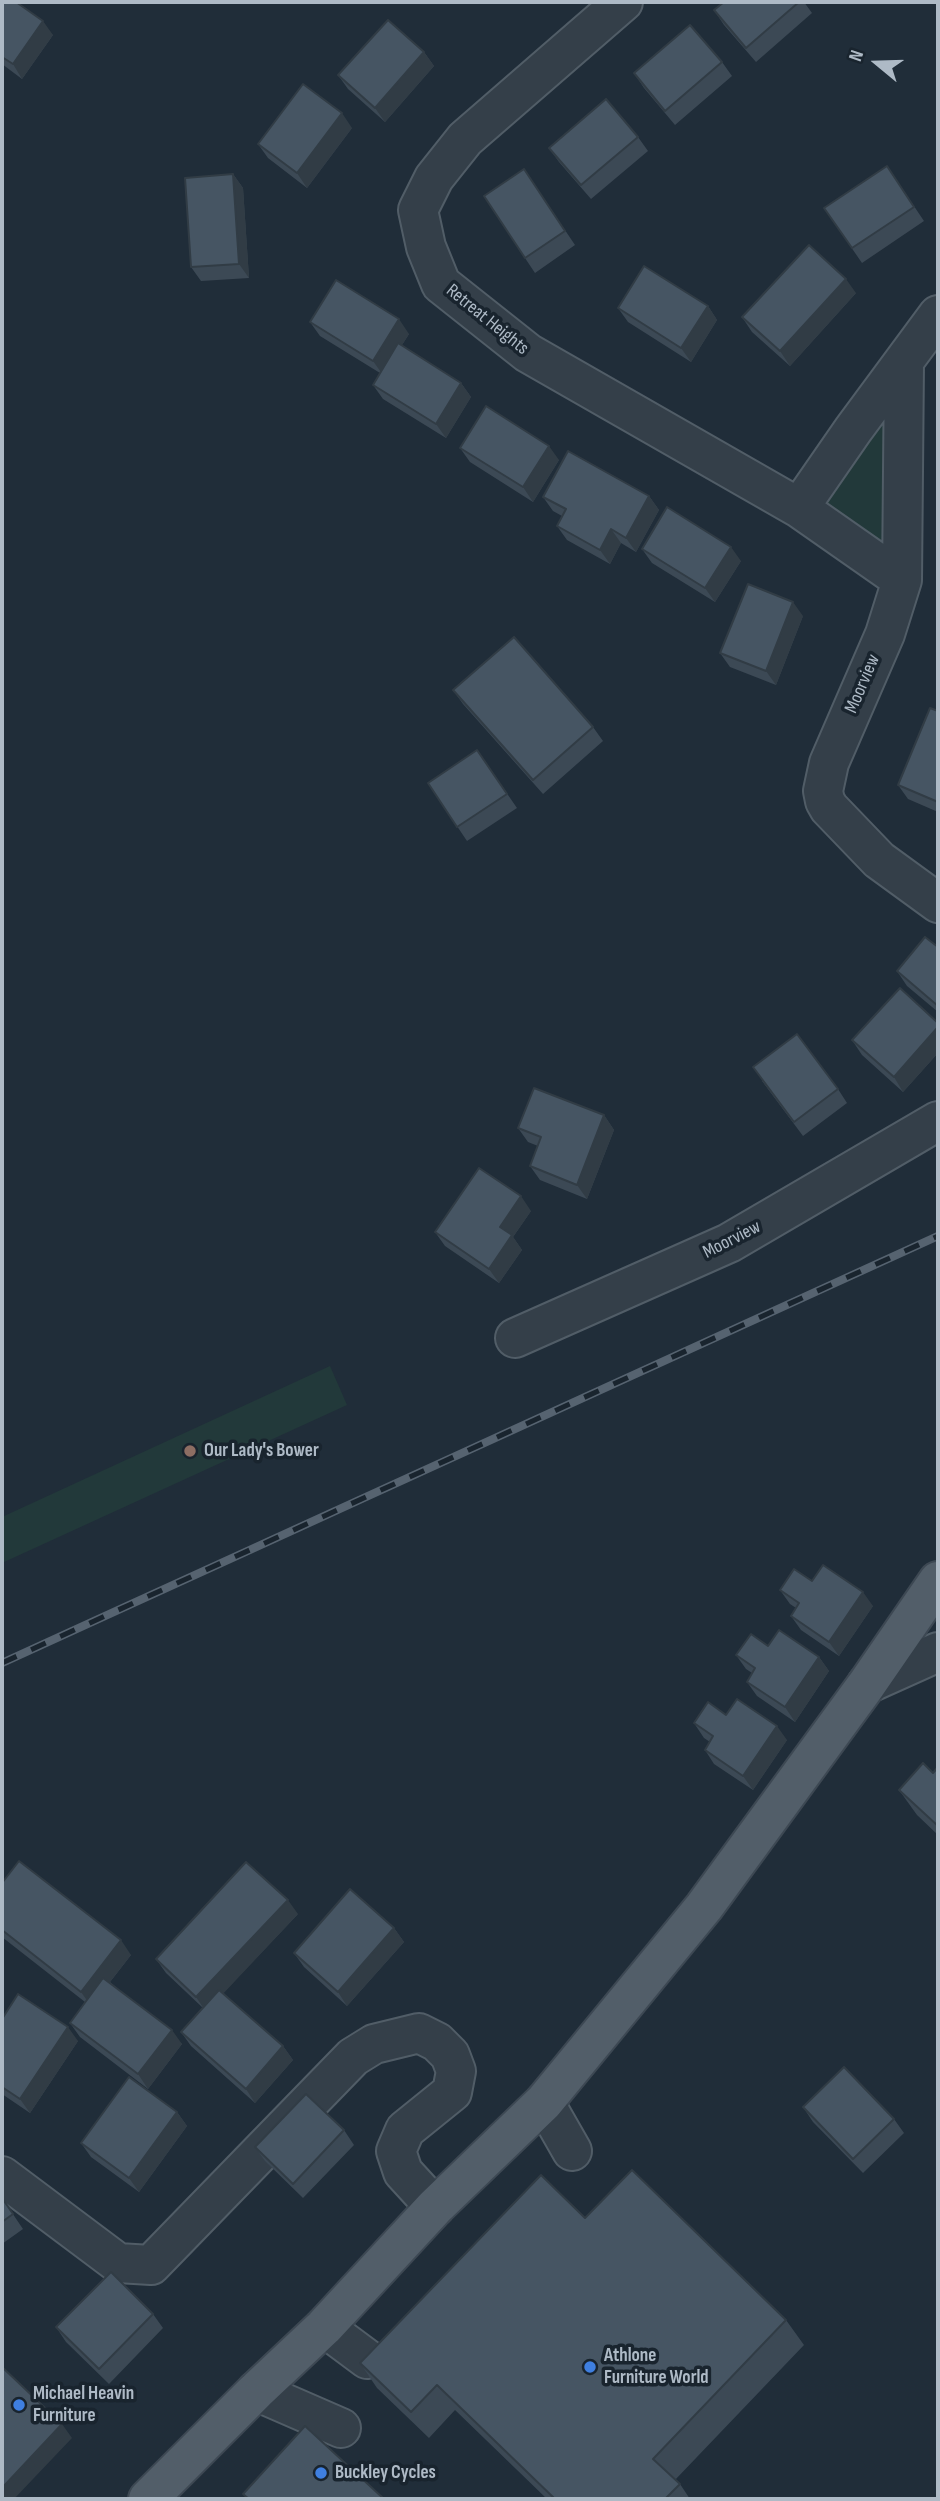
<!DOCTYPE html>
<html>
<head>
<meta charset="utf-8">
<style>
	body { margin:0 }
	#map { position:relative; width:940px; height:2501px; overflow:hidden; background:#202d39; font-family:"Sofia Sans Condensed",sans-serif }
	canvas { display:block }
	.frame { position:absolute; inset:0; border:4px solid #aebac6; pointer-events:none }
	.north { position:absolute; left:842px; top:28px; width:70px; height:70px; -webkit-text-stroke:5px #19242e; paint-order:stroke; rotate:289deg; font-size:19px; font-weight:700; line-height:28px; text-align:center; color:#aebac6 }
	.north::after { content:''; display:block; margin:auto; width:24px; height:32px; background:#aebac6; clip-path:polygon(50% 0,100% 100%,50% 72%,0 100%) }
</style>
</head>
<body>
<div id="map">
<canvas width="940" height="2501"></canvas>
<div class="frame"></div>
<div class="north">N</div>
</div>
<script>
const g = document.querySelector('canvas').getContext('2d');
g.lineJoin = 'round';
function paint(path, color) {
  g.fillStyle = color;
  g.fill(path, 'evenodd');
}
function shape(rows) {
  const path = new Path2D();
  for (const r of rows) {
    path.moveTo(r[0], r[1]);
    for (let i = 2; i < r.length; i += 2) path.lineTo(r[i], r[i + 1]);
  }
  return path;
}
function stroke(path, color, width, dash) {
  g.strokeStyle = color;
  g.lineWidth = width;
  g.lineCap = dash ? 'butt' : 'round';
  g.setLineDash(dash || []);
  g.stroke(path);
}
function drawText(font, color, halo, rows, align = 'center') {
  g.font = font + ' "Sofia Sans Condensed",sans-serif';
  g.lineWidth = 7;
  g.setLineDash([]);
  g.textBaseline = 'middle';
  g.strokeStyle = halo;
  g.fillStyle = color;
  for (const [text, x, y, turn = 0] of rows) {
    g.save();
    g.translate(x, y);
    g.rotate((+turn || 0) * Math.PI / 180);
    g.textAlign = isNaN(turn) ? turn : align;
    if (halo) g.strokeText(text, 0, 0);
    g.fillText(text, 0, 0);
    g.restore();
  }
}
const green = shape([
	[904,364,901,580,799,508],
	[330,1366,347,1405,2,1563,2,1517]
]);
const minor = shape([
	[623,2,465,139,434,178,418,210,426,247,441,284,528,353,799,508,902,580],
	[904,363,902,580,885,634,829,763,823,791,825,801,829,808,879,860,938,903],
	[799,508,853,430,938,315],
	[515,1338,729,1243,938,1121],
	[867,1684,938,1652],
	[544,2102,572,2151],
	[2,2176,118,2263,151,2265,353,2057,374,2044,419,2033,437,2042,450,2055,456,2071,452,2092,405,2130,396,2151,403,2172,435,2207],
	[324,2327,367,2359],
	[256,2391,341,2428]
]);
const major = shape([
	[148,2499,256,2391,324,2327,435,2207,544,2102,704,1907,867,1684,938,1581]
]);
const rail = shape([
	[2,1663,938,1236]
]);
const wall = shape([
	[2,2,53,35,22,79,2,64],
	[724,2,804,2,812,13,756,62,724,25,714,10],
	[424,52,434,66,385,122,348,89,338,75],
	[722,62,732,76,675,125,644,88,634,73],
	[352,128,307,188,268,158,258,144],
	[638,137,648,151,591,199,559,162,549,148],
	[887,166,924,221,862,263,824,208],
	[524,169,575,245,535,273,525,258],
	[233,174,243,188,249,278,201,281,191,267],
	[856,293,790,366,752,332,742,317],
	[708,306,717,320,691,362,628,322,618,308],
	[310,322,409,334,402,345,461,383,471,397,446,438,383,399,373,385,380,373,320,336],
	[460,448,559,460,533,502,470,462],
	[649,496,659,510,636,552,621,543,610,564,567,540,557,526,562,516,553,511,543,497],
	[642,549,741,561,715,602,652,563],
	[803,616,776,685,730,667,720,653],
	[453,690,593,727,603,741,543,794,463,704],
	[938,711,938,812,908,799,898,785],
	[477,750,517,808,467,841,428,783],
	[938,947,938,1012,907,986,897,971],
	[938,1027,938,1053,903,1092,862,1055,852,1040],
	[762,1081,838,1089,847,1103,803,1136],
	[604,1115,614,1130,587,1199,540,1180,530,1166,538,1146,528,1142,518,1128],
	[531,1211,513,1237,522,1250,499,1283,445,1246,435,1232],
	[812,1581,873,1606,839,1656,801,1630,791,1616,796,1608,790,1604,780,1590],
	[768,1646,819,1657,829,1671,795,1722,757,1696,747,1682,752,1673,746,1669,736,1655],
	[694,1723,787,1740,753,1790,714,1764,705,1750,710,1742,704,1738],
	[938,1767,938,1835,917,1815,899,1790,933,1773],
	[2,1883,131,1955,110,1982,182,2044,148,2089,80,2037,70,2023,85,2002,2,1937],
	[298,1914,223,1993,283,2046,293,2060,255,2103,191,2046,181,2032,203,2008,166,1973,156,1959],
	[394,1928,404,1942,347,2006,304,1967,294,1953],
	[2,2019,78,2041,30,2113,2,2094],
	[803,2107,894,2119,904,2133,863,2173,813,2122],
	[177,2112,187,2126,139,2192,91,2157,81,2143],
	[344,2130,354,2145,303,2198,265,2161,255,2147],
	[2,2198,23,2229,2,2244],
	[585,2218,786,2320,804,2345,675,2480,680,2484,690,2499,547,2499,455,2410,429,2438,377,2388,360,2363],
	[153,2314,163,2328,109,2384,66,2342,56,2327]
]);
const shadedWall = shape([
	[43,21,53,35,22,79,13,64],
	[424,52,434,66,385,122,375,108],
	[342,113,352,128,307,188,297,173],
	[233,174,243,188,249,278,239,264],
	[846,279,856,293,790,366,780,351],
	[708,306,717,320,691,362,681,348],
	[399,319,409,334,383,375,373,361],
	[461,383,471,397,446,438,436,424],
	[549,446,559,460,533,502,523,487],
	[649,496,659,510,636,552,626,538],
	[611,529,621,543,610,564,600,550],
	[731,547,741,561,715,602,705,588],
	[793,602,803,616,776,685,766,671],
	[938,1027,938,1053,903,1092,894,1077],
	[604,1115,614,1130,587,1199,577,1185],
	[521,1196,531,1211,513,1237,522,1250,499,1283,489,1269,500,1227],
	[863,1592,873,1606,839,1656,829,1642],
	[819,1657,829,1671,795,1722,785,1707],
	[777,1726,787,1740,753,1790,743,1776],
	[288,1900,298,1914,206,2012,196,1997],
	[394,1928,404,1942,347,2006,338,1992],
	[121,1940,131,1955,91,2006,81,1992],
	[68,2027,78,2041,30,2113,20,2099],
	[172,2030,182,2044,148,2089,138,2074],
	[283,2046,293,2060,255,2103,246,2089],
	[177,2112,187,2126,139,2192,129,2178],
	[62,2424,72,2438,14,2499,2,2499,2,2488]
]);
const building = shape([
	[2,2,16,2,43,21,13,64,2,57,2,2],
	[724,2,799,2,746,48,714,10,724,2],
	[388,20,424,52,375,108,338,75,388,20],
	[690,25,722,62,665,111,634,73,690,25],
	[303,84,342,113,297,173,258,144,303,84],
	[606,99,638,137,581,185,549,148,606,99],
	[887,166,914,207,852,248,824,208,887,166],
	[524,169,565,231,525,258,484,196,524,169],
	[233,174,239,264,191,267,185,178,233,174],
	[809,245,846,279,780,351,742,317,809,245],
	[644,266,708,306,681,348,618,308,644,266],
	[336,280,399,319,373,361,310,322,336,280],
	[398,343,461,383,436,424,373,385,398,343],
	[486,406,549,446,523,487,460,448,486,406],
	[568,451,649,496,626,538,611,529,600,550,557,526,566,509,543,497,568,451],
	[667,507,731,547,705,588,642,549,667,507],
	[748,584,793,602,766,671,720,653,748,584],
	[514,637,593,727,533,780,453,690,514,637],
	[930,708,938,711,938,802,898,785,930,708],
	[477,750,507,794,457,827,428,783,477,750],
	[925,937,938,947,938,1006,897,971,925,937],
	[900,988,938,1023,938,1027,894,1077,852,1040,900,988],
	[797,1034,838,1089,794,1122,753,1067,797,1034],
	[534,1088,604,1115,577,1185,530,1166,541,1137,518,1128,534,1088],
	[479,1168,521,1196,500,1227,512,1235,489,1269,435,1232,479,1168],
	[823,1565,863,1592,829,1642,791,1616,799,1603,780,1590,794,1569,812,1581,823,1565],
	[779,1630,819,1657,785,1707,747,1682,755,1668,736,1655,751,1634,768,1646,779,1630],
	[737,1699,777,1726,743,1776,705,1750,713,1736,694,1723,708,1702,726,1715,737,1699],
	[923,1763,933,1773,938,1767,938,1826,899,1790,923,1763],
	[19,1861,121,1940,81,1992,2,1930,2,1883,19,1861],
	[246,1862,288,1900,196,1997,156,1959,246,1862],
	[350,1889,394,1928,338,1992,294,1953,350,1889],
	[103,1978,172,2030,138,2074,70,2023,103,1978],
	[219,1990,283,2046,246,2089,181,2032,219,1990],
	[18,1994,68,2027,20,2099,2,2087,2,2019,18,1994],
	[844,2067,894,2119,853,2159,803,2107,844,2067],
	[129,2077,177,2112,129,2178,81,2143,129,2077],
	[306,2094,344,2130,293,2184,255,2147,306,2094],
	[632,2170,786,2320,653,2459,680,2484,665,2499,555,2499,437,2385,411,2412,360,2363,541,2175,585,2218,632,2170],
	[2,2198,13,2214,2,2222,2,2198],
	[111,2272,153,2314,99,2369,56,2327,111,2272],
	[2,2367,62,2424,2,2488,2,2367],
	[305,2426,384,2499,249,2499,243,2494,305,2426]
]);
const markers = [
	[190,1451,7,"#8d6e63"],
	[590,2367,7,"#3f7fe0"],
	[19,2405,7,"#3f7fe0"],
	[321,2473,7,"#3f7fe0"]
];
const streetNames = [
	["Retreat Heights",487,320,39],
	["Moorview",863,684,-67],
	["Moorview",732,1240,-27]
];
const poiNames = [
	["Our Lady's Bower",204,1451],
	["Athlone",604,2356],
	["Furniture World",604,2378],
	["Michael Heavin",33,2394],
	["Furniture",33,2416],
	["Buckley Cycles",335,2473]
];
paint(green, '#22393a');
stroke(minor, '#515d67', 42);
stroke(major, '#3d4853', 42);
stroke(minor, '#343f49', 38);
stroke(major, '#525e69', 38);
stroke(rail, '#566370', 8);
stroke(rail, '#19242e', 5, [16]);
paint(wall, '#3c4955');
paint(shadedWall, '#313c45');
paint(building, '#465563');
stroke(building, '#313c45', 2);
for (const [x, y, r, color] of markers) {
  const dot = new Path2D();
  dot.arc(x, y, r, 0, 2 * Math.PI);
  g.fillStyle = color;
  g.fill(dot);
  stroke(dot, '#19242e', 2.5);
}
drawText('19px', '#aebac6', '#19242e', streetNames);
drawText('bold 19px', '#aebac6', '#19242e', poiNames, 'left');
</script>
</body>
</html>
